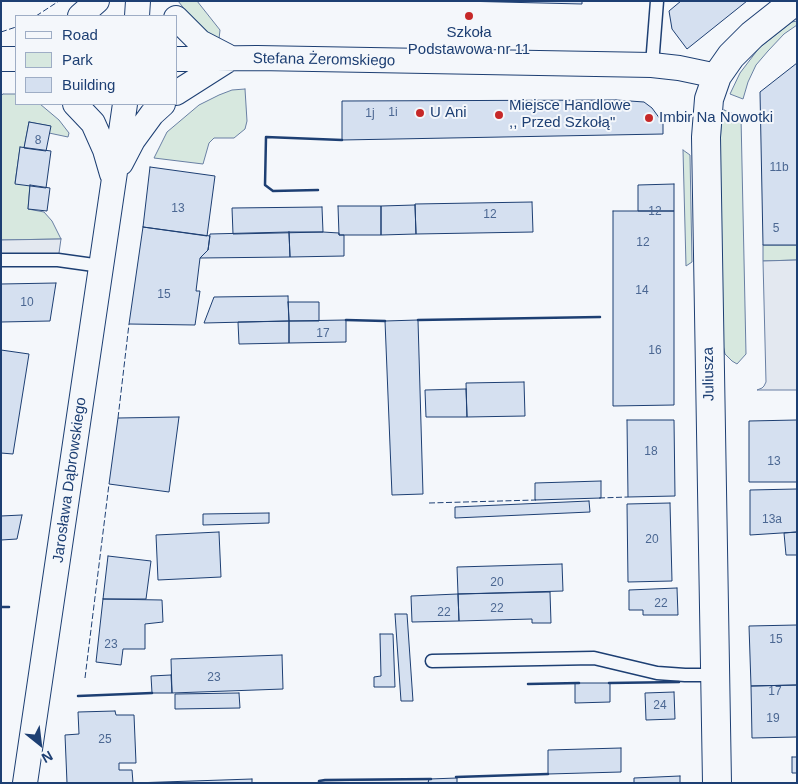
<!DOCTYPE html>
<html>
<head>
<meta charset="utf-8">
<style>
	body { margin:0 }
	#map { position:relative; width:798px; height:784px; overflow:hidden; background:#f4f7fb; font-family:Arial,sans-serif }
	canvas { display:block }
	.frame { position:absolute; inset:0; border:2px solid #1d3f73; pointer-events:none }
	.legend { position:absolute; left:15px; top:15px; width:162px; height:90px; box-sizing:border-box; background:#f4f7fb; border:1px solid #9eadc5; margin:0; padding:6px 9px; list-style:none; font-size:15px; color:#1d3f73 }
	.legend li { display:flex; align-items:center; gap:10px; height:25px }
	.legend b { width:25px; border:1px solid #9eadc5 }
	.north { position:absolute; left:15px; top:719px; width:50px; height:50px; -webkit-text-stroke:4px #f4f7fb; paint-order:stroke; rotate:151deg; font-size:14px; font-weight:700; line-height:20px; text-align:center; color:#1d3f73 }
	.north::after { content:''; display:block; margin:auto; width:18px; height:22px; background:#1d3f73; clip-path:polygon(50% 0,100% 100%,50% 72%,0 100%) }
</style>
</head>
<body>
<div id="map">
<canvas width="798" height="784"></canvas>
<div class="frame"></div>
<ul class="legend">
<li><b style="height:6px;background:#f4f7fb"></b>Road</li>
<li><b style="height:14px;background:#d7e8df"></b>Park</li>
<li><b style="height:14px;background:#d5e0f0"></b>Building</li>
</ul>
<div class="north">N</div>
</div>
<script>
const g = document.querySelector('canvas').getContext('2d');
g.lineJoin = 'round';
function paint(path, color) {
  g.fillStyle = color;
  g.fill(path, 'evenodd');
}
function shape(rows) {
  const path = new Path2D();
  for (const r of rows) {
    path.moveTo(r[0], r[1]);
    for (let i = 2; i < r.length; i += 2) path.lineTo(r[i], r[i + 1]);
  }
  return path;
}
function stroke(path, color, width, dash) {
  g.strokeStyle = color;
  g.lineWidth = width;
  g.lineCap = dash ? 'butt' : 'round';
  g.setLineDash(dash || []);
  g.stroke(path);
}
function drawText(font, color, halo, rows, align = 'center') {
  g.font = font + ' Arial,sans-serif';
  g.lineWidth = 4;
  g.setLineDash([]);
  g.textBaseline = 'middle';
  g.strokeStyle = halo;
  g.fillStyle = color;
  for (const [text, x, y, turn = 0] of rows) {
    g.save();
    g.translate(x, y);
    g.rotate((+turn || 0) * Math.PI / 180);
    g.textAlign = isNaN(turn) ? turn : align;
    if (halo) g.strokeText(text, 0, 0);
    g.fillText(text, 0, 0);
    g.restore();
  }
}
const green = shape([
	[178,1,197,1,220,30,219,39,209,35,194,21,178,1],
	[797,21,797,25,784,34,768,51,756,65,748,82,743,99,730,94,740,73,759,48,792,22,797,21],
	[245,89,247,121,245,129,234,138,214,138,209,143,203,164,154,158,167,132,199,105,219,95,232,90,245,89],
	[3,94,16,94,16,104,40,104,59,120,69,133,68,137,49,133,50,126,29,122,24,148,20,148,15,183,30,185,28,209,44,212,52,221,61,239,1,240,1,96,3,94],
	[724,110,741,117,746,354,737,364,732,361,725,354,723,345,720,152,721,120,724,110],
	[683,150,690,155,692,262,686,266,683,150],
	[763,245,797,245,797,260,763,261,763,245]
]);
const parking = shape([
	[61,239,58,260,1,260,1,240,61,239],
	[797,260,797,390,757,390,762,388,764,386,766,382,763,261,797,260],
	[429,779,428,783,319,783,319,781,429,779]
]);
const building = shape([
	[460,1,582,1,582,4,460,1],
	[681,1,747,1,687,49,672,29,669,11,681,1],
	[797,63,797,245,763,245,760,92,797,63],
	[616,100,644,102,652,108,663,123,663,134,342,140,342,101,616,100],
	[29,122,51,126,46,151,24,148,29,122],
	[20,147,51,151,46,188,15,184,20,147],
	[150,167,215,176,207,236,143,227,150,167],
	[674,184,674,211,638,211,638,185,674,184],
	[30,185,50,188,47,211,28,209,30,185],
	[532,202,533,232,416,234,415,204,532,202],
	[415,205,416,234,381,235,381,206,415,205],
	[338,206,381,206,381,235,339,235,338,206],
	[322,207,323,232,233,234,232,208,322,207],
	[613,211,674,211,674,405,613,406,613,211],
	[143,227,210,236,208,250,200,258,196,291,200,291,195,325,129,324,143,227],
	[289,232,323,232,339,233,339,235,344,235,344,256,290,257,289,232],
	[289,232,290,257,200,258,208,250,210,234,289,232],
	[56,283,50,321,1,322,1,284,56,283],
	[288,296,289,321,204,323,214,297,288,296],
	[288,302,319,302,319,321,289,321,288,302],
	[346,320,346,342,289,343,289,321,346,320],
	[418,320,423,494,392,495,385,321,418,320],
	[289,321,289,343,239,344,238,322,289,321],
	[1,350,29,354,13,454,1,453,1,350],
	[524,382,525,416,467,417,466,383,524,382],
	[466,389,467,417,426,417,425,390,466,389],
	[179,417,169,492,109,484,118,418,179,417],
	[627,420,674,420,675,496,628,497,627,420],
	[797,420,797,482,749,482,749,421,797,420],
	[601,481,601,498,535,500,535,483,601,481],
	[797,489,797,532,750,535,750,490,797,489],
	[589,501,590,512,455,518,455,507,589,501],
	[670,503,672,581,628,582,627,504,670,503],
	[269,513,269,523,203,525,203,514,269,513],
	[22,515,17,539,1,540,1,516,22,515],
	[219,532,221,577,158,580,156,535,219,532],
	[797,532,797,555,786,555,784,533,797,532],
	[108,556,151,561,146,599,103,599,108,556],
	[562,564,563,591,458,594,457,567,562,564],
	[677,588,678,615,643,615,643,610,629,610,629,590,677,588],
	[550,592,551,623,532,623,532,619,459,621,458,594,550,592],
	[458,594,459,621,412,622,411,596,458,594],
	[103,599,162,600,163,622,145,624,145,649,123,649,121,665,96,662,103,599],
	[395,614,407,614,413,701,401,701,395,614],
	[797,625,797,685,751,686,749,626,797,625],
	[380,634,393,634,395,687,374,687,374,677,381,676,380,634],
	[282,655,283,689,172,693,171,659,282,655],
	[171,675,172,693,152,693,151,676,171,675],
	[575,683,610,683,610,702,575,703,575,683],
	[797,685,797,737,752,738,751,686,797,685],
	[674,692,675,719,646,720,645,693,674,692],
	[239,693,240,708,175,709,175,694,239,693],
	[115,711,116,715,134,715,136,763,119,763,119,770,132,770,133,783,67,783,65,735,79,734,78,712,115,711],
	[621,748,621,772,548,774,548,750,621,748],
	[792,757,797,757,797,773,792,773,792,757],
	[680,776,680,783,634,783,634,778,680,776],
	[457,778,457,783,428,783,429,779,457,778],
	[252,779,252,783,133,783,252,779]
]);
const service = shape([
	[652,65,657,1],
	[1,260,58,260,101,266],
	[432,661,594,658,657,673,685,675,715,675]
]);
const minor = shape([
	[80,16,97,1],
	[137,16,138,1],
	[176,18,200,42,227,56],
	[1,59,16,59],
	[176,59,257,58,652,65,679,68,717,76],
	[176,93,231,58],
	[75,104,93,123,105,150,112,174],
	[121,163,133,140,152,114,163,104],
	[25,783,125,104]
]);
const tertiary = shape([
	[717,783,706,137,709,99,717,76,731,56,752,35,795,1]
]);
const fence = shape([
	[36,16,59,1],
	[1,32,16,27],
	[118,418,129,324],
	[599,498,628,497],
	[429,503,536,500],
	[85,678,109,484]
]);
const wall = shape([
	[318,190,273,191,265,185,266,137,342,140],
	[346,320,385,321],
	[418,320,600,317],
	[1,607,9,607],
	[609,683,679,682],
	[528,684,579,683],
	[78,696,152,693],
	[456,777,548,774],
	[319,783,319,781,325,780,431,779]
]);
const markers = [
	[469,16,5,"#c62828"],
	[420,113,5,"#c62828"],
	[499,115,5,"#c62828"],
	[649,118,5,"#c62828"]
];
const numberNames = [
	["1i",393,113],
	["1j",370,114],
	["8",38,141],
	["11b",779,168],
	["13",178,209],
	["12",655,212],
	["12",490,215],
	["5",776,229],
	["12",643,243],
	["14",642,291],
	["15",164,295],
	["10",27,303],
	["17",323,334],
	["16",655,351],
	["18",651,452],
	["13",774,462],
	["13a",772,520],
	["20",652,540],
	["20",497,583],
	["22",661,604],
	["22",497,609],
	["22",444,613],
	["15",776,640],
	["23",111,645],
	["23",214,678],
	["17",775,692],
	["24",660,706],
	["19",773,719],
	["25",105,740]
];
const poiNames = [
	["Szkoła",469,33,"center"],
	["Podstawowa nr 11",469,50,"center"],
	["Miejsce Handlowe",509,106],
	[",, Przed Szkołą\"",509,123],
	["U Ani",430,113],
	["Imbir Na Nowotki",659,118]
];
const streetNames = [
	["Stefana Żeromskiego",324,60,1],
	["Juliusza",709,374,-91],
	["Jarosława Dąbrowskiego",70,480,-82]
];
paint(green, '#d7e8df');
stroke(green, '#687fa3', 1);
paint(parking, '#e3e8f0');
stroke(parking, '#687fa3', 1);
paint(building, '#d5e0f0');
stroke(building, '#1d3f73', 1);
stroke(service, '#1d3f73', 15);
stroke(minor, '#1d3f73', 26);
stroke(tertiary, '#1d3f73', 30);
stroke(service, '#f4f7fb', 12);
stroke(minor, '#f4f7fb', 24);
stroke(tertiary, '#f4f7fb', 28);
stroke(fence, '#1d3f73', 1, [6, 2.5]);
stroke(wall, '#1d3f73', 2.5);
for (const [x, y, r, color] of markers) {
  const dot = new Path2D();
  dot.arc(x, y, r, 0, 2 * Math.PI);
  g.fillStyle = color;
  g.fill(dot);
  stroke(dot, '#f4f7fb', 2);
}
drawText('12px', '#4b6792', null, numberNames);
drawText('15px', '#1d3f73', '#f4f7fb', poiNames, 'left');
drawText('15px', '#1d3f73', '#f4f7fb', streetNames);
</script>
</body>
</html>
